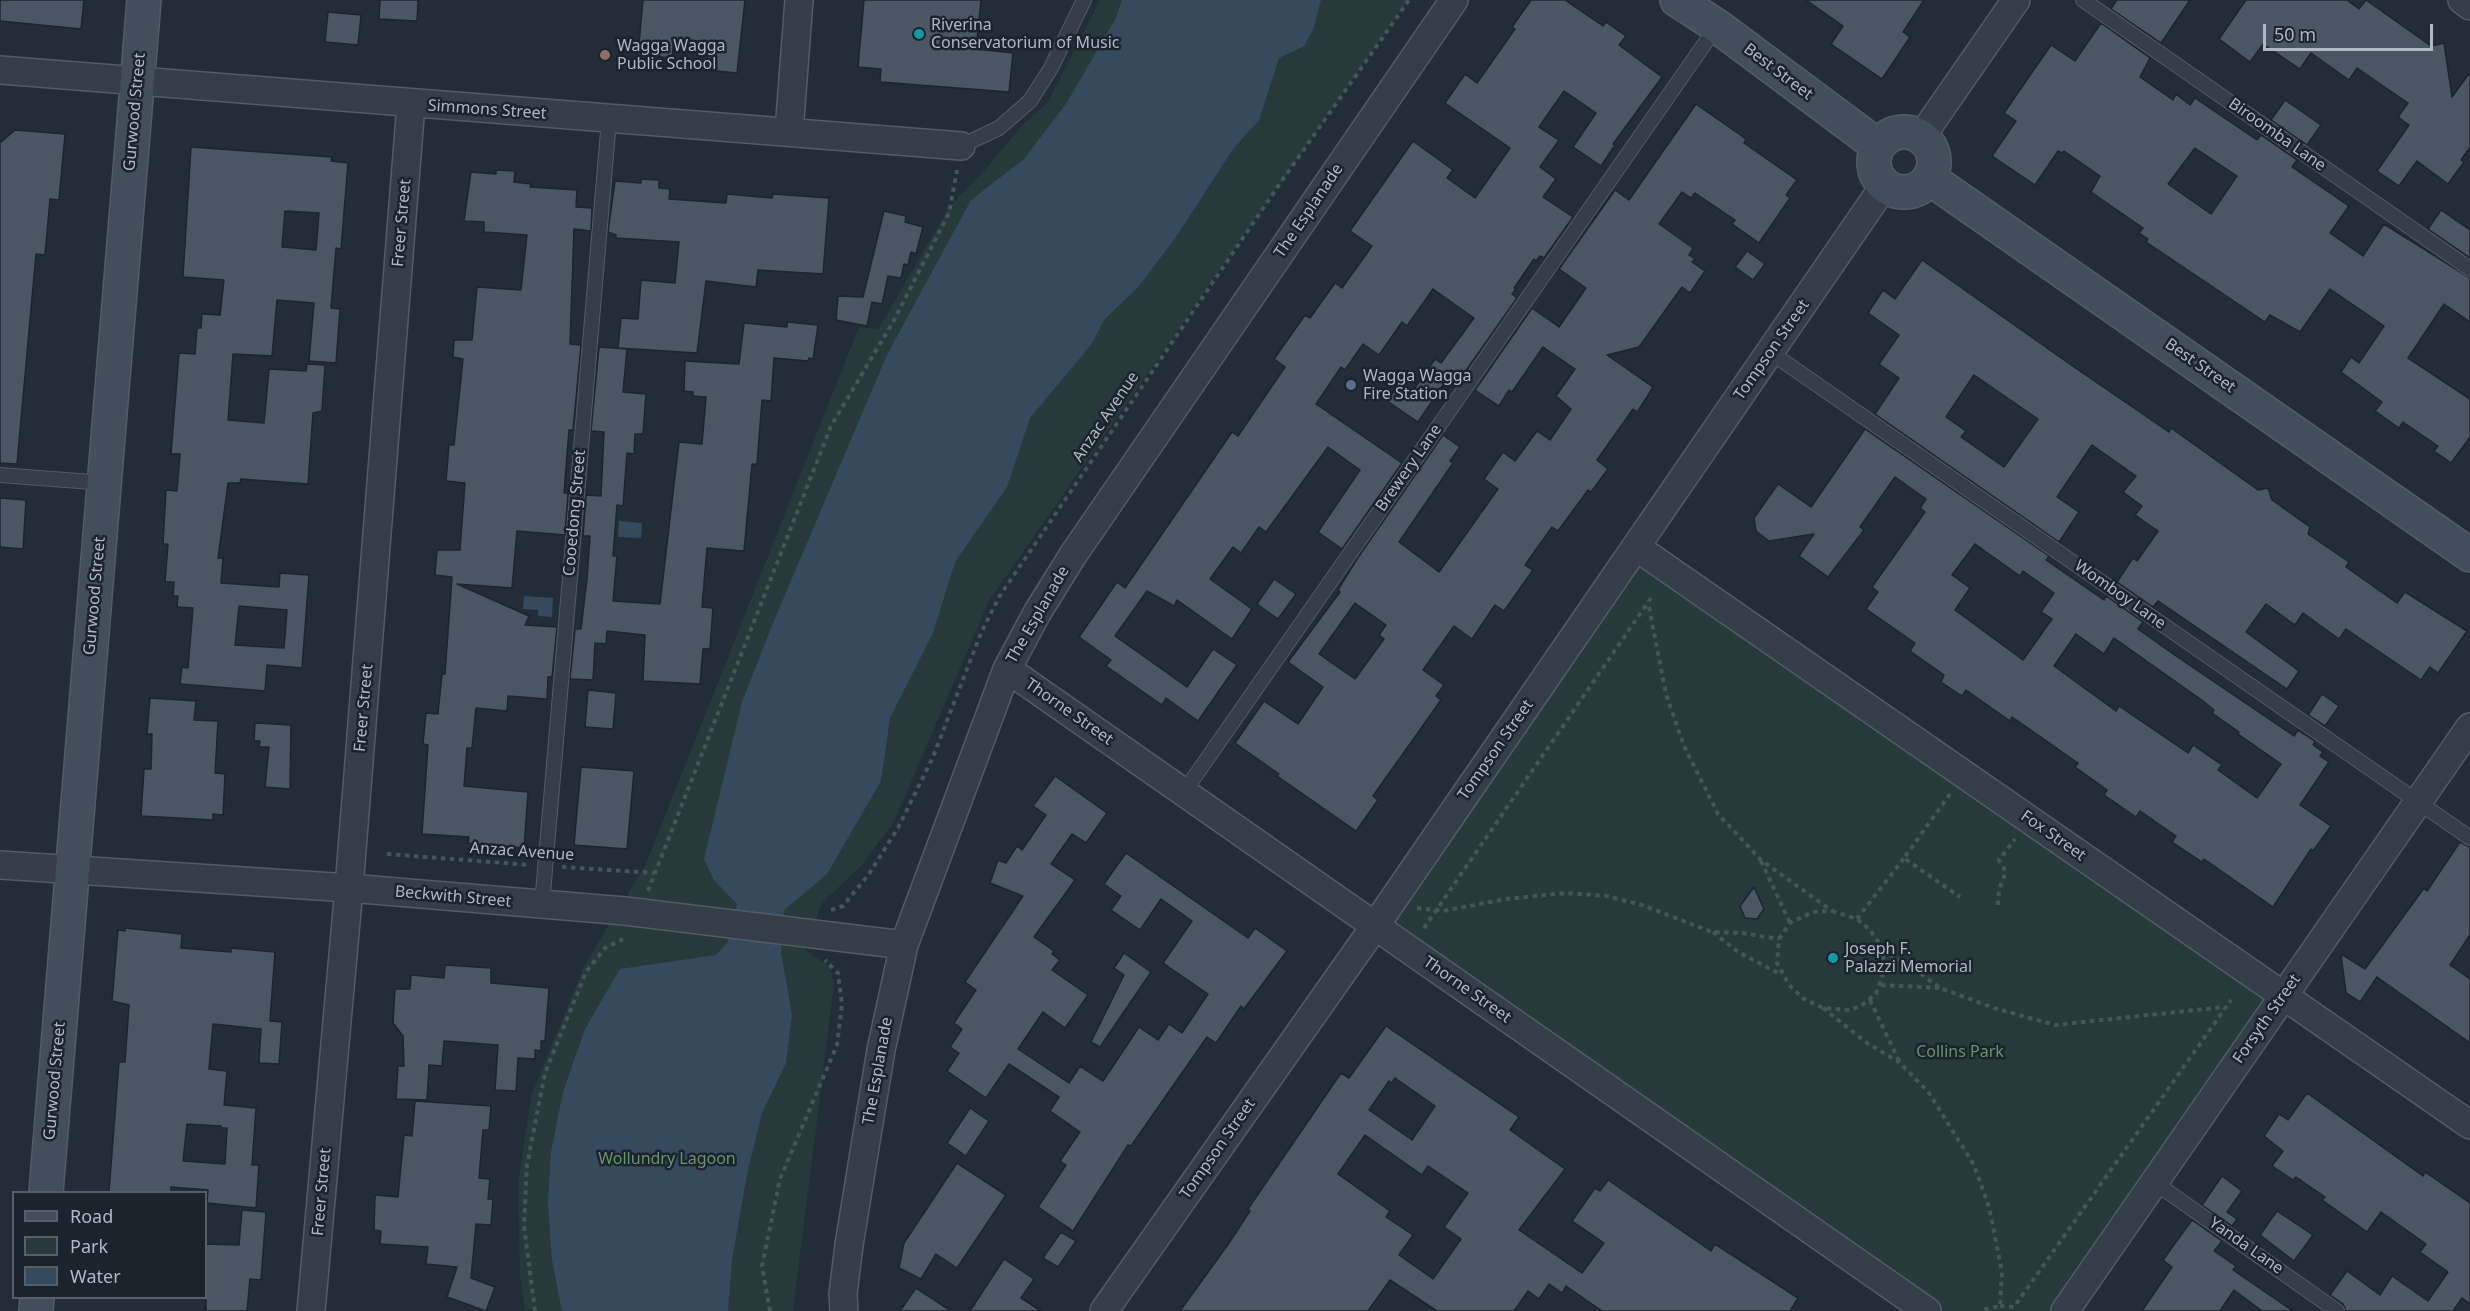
<!DOCTYPE html>
<html>
<head>
<meta charset="utf-8">
<style>
	body { margin:0 }
	#map { position:relative; width:2470px; height:1311px; overflow:hidden; background:#222d37; font-family:"Noto Sans",sans-serif }
	canvas { display:block }
	.legend { position:absolute; left:12px; top:1191px; width:195px; height:108px; box-sizing:border-box; background:#1b232c; border:2px solid #575f69; margin:0; padding:8px 10px; list-style:none; font-size:18px; color:#b0b9c4 }
	.legend li { display:flex; align-items:center; gap:12px; height:30px }
	.legend b { width:30px; border:2px solid #575f69 }
	.scale { position:absolute; left:2263px; top:24px; width:170px; height:27px; box-sizing:border-box; border:3px solid #b0b9c4; border-top:0; padding-left:8px; font-size:18px; line-height:21px; white-space:nowrap; color:#b0b9c4; -webkit-text-stroke:4px #1b232c; paint-order:stroke }
</style>
</head>
<body>
<div id="map">
<canvas width="2470" height="1311"></canvas>
<ul class="legend">
<li><b style="height:8px;background:#434e5b"></b>Road</li>
<li><b style="height:16px;background:#253a39"></b>Park</li>
<li><b style="height:16px;background:#364a5e"></b>Water</li>
</ul>
<div class="scale">50 m</div>
</div>
<script>
const g = document.querySelector('canvas').getContext('2d');
g.lineJoin = 'round';
function paint(path, color) {
  g.fillStyle = color;
  g.fill(path, 'evenodd');
}
function shape(rows) {
  const path = new Path2D();
  for (const r of rows) {
    if (r.length === 3) {
      path.moveTo(r[0] + r[2], r[1]);
      path.arc(r[0], r[1], r[2], 0, 2 * Math.PI);
      continue;
    }
    path.moveTo(r[0], r[1]);
    for (let i = 2; i < r.length; i += 2) path.lineTo(r[i], r[i + 1]);
  }
  return path;
}
function stroke(path, color, width, dash) {
  g.strokeStyle = color;
  g.lineWidth = width;
  g.lineCap = dash ? 'butt' : 'round';
  g.setLineDash(dash || []);
  g.stroke(path);
}
function drawText(font, color, halo, rows, align = 'center') {
  g.font = font + ' "Noto Sans",sans-serif';
  g.lineWidth = 5;
  g.setLineDash([]);
  g.textBaseline = 'middle';
  g.strokeStyle = halo;
  g.fillStyle = color;
  for (const [text, x, y, turn = 0] of rows) {
    g.save();
    g.translate(x, y);
    g.rotate((+turn || 0) * Math.PI / 180);
    g.textAlign = isNaN(turn) ? turn : align;
    if (halo) g.strokeText(text, 0, 0);
    g.fillText(text, 0, 0);
    g.restore();
  }
}
const green = shape([
	[1100,0,1408,0,989,601,894,822,860,867,822,903,805,950,830,967,834,985,793,1311,525,1311,520,1275,518,1183,531,1096,585,964,645,866,859,327,878,329,950,206,984,171,1023,124,1048,102],
	[1636,547,2284,995,2065,1311,1927,1311,1375,926]
]);
const water = shape([
	[1122,0,1321,0,1313,30,1304,46,1279,58,1259,120,1233,149,1176,237,1139,286,1104,320,1091,345,1030,418,1007,487,955,562,933,633,890,718,881,781,827,874,784,910,781,953,792,1015,786,1063,762,1113,747,1174,732,1260,728,1311,562,1311,552,1260,548,1204,551,1152,563,1092,585,1029,620,969,716,955,728,942,737,904,714,880,704,859,742,702,773,623,887,355,971,200,1024,159,1066,104,1116,18],
	[619,521,642,523,641,538,618,537],
	[524,596,553,598,552,617,538,616,538,610,523,609]
]);
const building = shape([
	[0,0,84,0,81,29,0,21,0,0],
	[380,0,418,0,417,21,379,19,380,0],
	[643,0,745,0,737,73,706,70,708,42,674,39,672,58,638,55,643,0],
	[864,0,981,0,976,49,1013,53,1009,92,880,82,881,69,858,67,864,0],
	[1531,0,1565,0,1603,26,1606,22,1626,36,1619,45,1662,77,1613,144,1615,145,1601,166,1573,147,1596,113,1564,91,1539,127,1559,140,1540,167,1556,179,1543,197,1573,217,1544,258,1540,256,1536,261,1534,259,1514,288,1516,289,1512,294,1517,298,1460,379,1451,373,1418,422,1387,401,1400,383,1412,392,1435,359,1441,363,1474,318,1433,289,1407,326,1402,322,1379,355,1363,344,1345,370,1341,367,1316,404,1402,463,1342,549,1318,532,1360,470,1328,447,1266,532,1259,527,1241,553,1233,547,1210,579,1252,609,1232,639,1177,600,1174,606,1147,591,1115,636,1187,687,1213,649,1237,665,1198,721,1166,698,1162,705,1106,666,1111,660,1079,637,1117,582,1125,588,1232,432,1238,436,1285,367,1274,359,1305,315,1310,318,1335,283,1342,288,1372,246,1350,231,1413,141,1453,170,1447,178,1475,198,1510,148,1445,103,1465,74,1477,83,1515,29,1512,27,1531,0],
	[1806,0,1924,0,1903,32,1910,37,1882,79,1831,44,1843,26,1806,0],
	[2117,0,2190,0,2161,43,2111,9,2117,0],
	[2246,0,2347,0,2359,9,2366,0,2431,46,2444,43,2452,97,2470,72,2470,147,2461,160,2464,162,2448,184,2417,161,2399,186,2377,171,2409,125,2398,117,2408,103,2357,68,2349,80,2311,53,2300,69,2263,44,2250,62,2219,39,2246,0],
	[328,12,361,15,358,45,325,42,328,12],
	[2101,23,2150,58,2140,77,2173,100,2176,94,2190,105,2195,98,2257,140,2261,135,2297,160,2292,167,2349,206,2330,233,2363,256,2384,224,2470,278,2470,322,2444,304,2408,358,2470,399,2470,437,2451,463,2434,451,2438,446,2403,422,2399,428,2375,411,2382,402,2341,372,2351,357,2359,363,2384,326,2330,289,2300,332,2270,315,2265,322,2146,242,2148,239,2139,233,2143,228,2091,192,2100,176,2064,151,2062,153,2058,151,2035,185,1992,156,2016,121,2004,113,2051,45,2075,61,2101,23],
	[2195,148,2237,176,2211,214,2168,184,2195,148],
	[2285,100,2321,125,2307,145,2271,120,2285,100],
	[1696,104,1746,139,1744,143,1797,180,1786,195,1790,198,1759,243,1732,224,1735,220,1695,193,1691,198,1682,192,1659,224,1693,248,1689,255,1695,259,1692,262,1705,271,1690,293,1682,287,1639,347,1607,355,1653,387,1647,397,1637,412,1633,409,1597,460,1608,469,1591,492,1588,490,1558,531,1552,527,1525,565,1533,570,1504,611,1495,605,1472,639,1454,626,1423,670,1444,685,1436,696,1441,700,1373,796,1378,800,1356,831,1277,776,1279,774,1235,743,1264,701,1298,724,1323,687,1288,662,1340,592,1338,590,1357,559,1443,435,1460,447,1450,461,1453,463,1399,542,1439,572,1498,489,1484,479,1503,452,1515,461,1537,431,1550,440,1571,409,1556,396,1575,369,1543,347,1512,392,1509,390,1499,406,1475,390,1532,308,1559,327,1586,288,1559,269,1615,190,1629,200,1696,104],
	[1355,603,1386,625,1379,635,1384,639,1355,679,1319,654,1355,603],
	[15,130,65,134,59,200,50,199,45,255,36,254,17,464,0,463,0,143,15,130],
	[191,147,332,157,331,161,348,163,341,249,336,248,331,308,340,309,336,363,309,361,314,303,277,300,272,356,233,354,228,420,264,423,269,369,306,371,307,364,325,365,322,411,313,413,308,484,241,479,240,483,228,483,218,558,223,558,221,583,279,587,280,573,309,575,302,668,267,665,265,691,180,684,182,667,188,668,193,608,177,607,178,596,173,596,174,582,165,582,168,544,163,544,166,490,177,491,180,454,171,454,179,353,195,354,197,328,201,328,202,314,220,315,224,280,183,277,191,147],
	[285,211,319,213,316,250,282,247,285,211],
	[239,606,287,610,284,648,235,645,239,606],
	[496,170,515,171,514,182,531,184,530,187,577,190,576,207,592,208,591,231,574,229,570,344,581,345,573,430,569,430,564,493,568,493,565,535,517,531,512,588,457,584,529,616,525,625,557,627,552,677,548,677,547,699,508,696,507,711,476,708,472,748,467,748,464,786,528,792,524,848,468,843,469,837,422,834,428,745,423,744,426,713,438,714,442,674,445,674,452,577,435,575,437,550,460,550,465,483,446,481,449,445,454,445,463,359,453,357,454,340,472,340,477,287,521,290,527,235,484,232,484,222,464,221,471,172,496,174,496,170],
	[641,179,659,180,659,188,670,189,669,199,726,203,727,194,772,198,773,194,829,198,823,274,758,270,756,287,706,281,697,353,618,348,621,318,638,319,641,280,675,283,679,242,616,238,616,235,608,232,615,181,641,183,641,179],
	[2441,210,2470,230,2470,258,2428,229,2441,210],
	[884,211,906,216,905,222,923,227,916,254,911,252,908,265,904,264,901,278,888,276,882,304,872,302,867,326,836,320,838,296,863,297,884,211],
	[1747,251,1765,264,1753,280,1735,267,1747,251],
	[1922,260,2074,367,2169,432,2171,428,2258,490,2268,488,2272,500,2310,527,2308,534,2349,562,2346,567,2397,603,2405,592,2467,631,2438,673,2430,667,2421,680,2346,629,2339,639,2303,613,2295,625,2266,604,2246,632,2299,671,2287,689,2158,601,2153,607,2117,582,2133,558,2137,561,2158,531,2135,515,2142,506,2123,492,2136,476,2092,445,2057,497,2079,512,2059,542,1875,414,1899,378,1879,364,1899,335,1868,313,1883,290,1895,299,1922,260],
	[1974,375,2038,419,2004,467,1961,437,1966,431,1946,417,1974,375],
	[787,322,818,325,813,359,809,358,808,361,774,358,771,401,762,400,757,464,752,464,744,551,707,548,702,607,713,608,710,649,703,649,700,684,643,681,645,635,607,631,606,644,595,643,593,680,570,679,575,629,581,629,587,579,590,536,583,536,586,495,601,496,604,432,591,431,599,347,627,349,623,392,646,394,643,434,635,434,634,454,627,453,623,506,617,505,613,556,617,556,613,601,660,604,679,442,702,444,706,397,693,396,693,392,684,391,685,361,739,364,744,323,787,327,787,322],
	[1865,429,2049,556,2046,560,2104,600,2106,596,2143,622,2138,629,2176,656,2294,736,2298,730,2315,741,2313,745,2323,752,2320,756,2329,762,2300,805,2331,826,2313,851,2311,849,2273,907,2204,859,2202,862,2172,842,2176,836,2140,811,2136,817,2104,795,2107,790,2075,767,2078,763,2012,717,2010,721,1966,690,1962,696,1941,682,1944,675,1910,651,1915,643,1866,609,1878,592,1872,587,1925,512,1920,508,1926,499,1895,477,1860,527,1864,530,1828,577,1799,556,1814,534,1769,541,1756,531,1754,518,1778,484,1811,507,1865,429],
	[1975,544,2020,576,2023,571,2054,593,2041,612,2052,619,2023,660,1955,610,1970,588,1952,575,1975,544],
	[2076,634,2104,654,2114,638,2203,701,2214,710,2212,713,2239,732,2238,734,2281,764,2257,798,2218,770,2222,765,2193,745,2188,753,2119,706,2116,711,2054,666,2076,634],
	[0,498,26,500,23,549,0,547,0,498],
	[1274,579,1296,594,1278,619,1257,604,1274,579],
	[588,690,616,693,613,729,585,727,588,690],
	[2322,694,2339,706,2325,726,2308,715,2322,694],
	[150,698,196,701,194,720,218,721,215,773,225,774,223,815,213,814,213,820,141,816,144,769,151,769,152,734,147,734,150,698],
	[255,723,291,725,290,789,265,787,269,747,259,747,260,741,254,741,255,723],
	[581,767,634,771,627,849,574,845,581,767],
	[1055,776,1107,813,1086,843,1072,834,1051,864,1075,880,1034,937,1054,951,1052,954,1060,960,1052,970,1088,995,1065,1028,1043,1012,1018,1049,1069,1083,1080,1066,1103,1081,1139,1027,1158,1040,1169,1024,1182,1033,1208,994,1163,963,1192,921,1161,899,1140,930,1111,910,1121,896,1104,884,1126,853,1248,938,1255,928,1287,951,1244,1009,1241,1006,1216,1043,1207,1037,1131,1146,1128,1145,1073,1231,1038,1207,1066,1165,1060,1161,1080,1132,1050,1111,1059,1097,1009,1064,986,1098,947,1071,959,1053,950,1047,962,1029,954,1023,976,990,965,982,1023,896,990,883,998,860,1006,863,1017,846,1022,850,1046,815,1033,806,1055,776],
	[2460,842,2470,847,2470,935,2450,965,2470,979,2470,1043,2377,977,2360,1002,2346,993,2341,954,2365,969,2424,888,2427,891,2460,842],
	[1754,887,1764,909,1757,919,1745,918,1740,906,1754,887],
	[125,928,182,934,181,948,231,952,231,948,275,952,270,1021,282,1022,279,1064,259,1063,261,1029,213,1024,209,1069,227,1071,224,1105,256,1108,252,1165,259,1165,256,1208,207,1203,208,1190,171,1187,171,1192,109,1192,119,1062,125,1062,129,1005,112,1001,118,930,125,931,125,928],
	[187,1124,221,1126,221,1128,227,1128,225,1164,183,1161,187,1124],
	[1124,953,1151,972,1100,1047,1091,1042,1124,975,1114,968,1124,953],
	[445,965,491,968,491,983,549,988,545,1041,541,1041,541,1051,535,1050,535,1059,518,1058,516,1091,495,1090,498,1045,444,1041,442,1066,429,1065,427,1100,396,1099,398,1066,404,1066,403,1036,393,1023,395,989,410,989,411,975,444,978,445,965],
	[1386,1026,1519,1117,1510,1130,1565,1169,1519,1230,1582,1273,1604,1243,1572,1221,1595,1188,1600,1191,1608,1180,1711,1251,1715,1244,1798,1298,1790,1311,1602,1311,1566,1286,1562,1293,1549,1284,1539,1299,1528,1291,1514,1311,1437,1311,1390,1280,1368,1311,1180,1311,1227,1246,1250,1211,1248,1209,1341,1073,1349,1078,1386,1026],
	[1395,1078,1435,1106,1412,1140,1369,1110,1389,1081,1392,1083,1395,1078],
	[1365,1135,1422,1175,1428,1166,1468,1193,1444,1227,1461,1239,1433,1279,1399,1255,1413,1235,1386,1217,1390,1211,1338,1174,1365,1135],
	[2307,1093,2423,1176,2425,1172,2470,1203,2470,1304,2462,1298,2453,1311,2346,1311,2343,1304,2330,1295,2347,1271,2380,1295,2392,1276,2428,1301,2448,1272,2420,1252,2426,1244,2381,1212,2367,1232,2322,1200,2325,1197,2296,1177,2293,1180,2272,1166,2283,1151,2264,1136,2279,1114,2288,1120,2307,1093],
	[415,1101,491,1106,489,1130,483,1130,479,1178,490,1179,488,1199,493,1199,491,1225,476,1224,471,1278,495,1287,486,1311,447,1297,457,1267,426,1264,428,1247,380,1244,381,1231,374,1230,375,1195,398,1197,404,1135,412,1136,415,1101],
	[970,1108,989,1121,966,1156,947,1143,970,1108],
	[957,1163,1006,1195,957,1268,936,1254,921,1279,899,1268,904,1243,957,1163],
	[2222,1176,2242,1191,2227,1212,2237,1219,2232,1226,2202,1205,2222,1176],
	[242,1210,266,1212,261,1280,250,1279,247,1311,206,1311,206,1244,239,1245,242,1210],
	[2277,1211,2313,1235,2294,1261,2260,1235,2277,1211],
	[2192,1220,2222,1241,2214,1251,2236,1266,2233,1270,2293,1311,2262,1311,2234,1290,2220,1311,2142,1311,2172,1267,2163,1260,2192,1220],
	[1061,1232,1076,1241,1058,1267,1043,1258,1061,1232],
	[1004,1259,1034,1279,1021,1298,1041,1311,970,1311,1004,1259],
	[916,1288,951,1311,900,1311,916,1288]
]);
const path = shape([
	[1649,607,1666,694,1684,746,1718,814,1761,860,1832,911],
	[1950,794,1904,858,1960,897],
	[387,854,530,865],
	[1761,861,1790,923],
	[562,867,654,873],
	[648,891,831,426,893,322,949,213,957,170],
	[1998,905,1999,889,2006,872,1999,860,2015,839],
	[1417,908,1443,911,1506,899,1566,893,1606,896,1642,905,1712,932,1742,933,1779,939],
	[831,910,843,906,869,874,898,828,933,757,981,633,999,597,1281,182,1409,0],
	[1832,911,1857,919,1870,930,1880,944,1884,960,1884,971,1876,994,1861,1006,1849,1010,1823,1008,1804,999,1789,985,1777,963,1779,939,1790,923,1813,912,1832,911],
	[1857,919,1904,858],
	[1424,928,1651,598],
	[1713,932,1738,952,1780,974],
	[1882,951,1906,963,1940,988,1994,1008,2055,1025,2224,1007],
	[1881,985,1940,988],
	[1870,1000,1899,1061],
	[1823,1008,1867,1043,1899,1062,1929,1093,1974,1165,1989,1207,2002,1272,2000,1306,1982,1310],
	[2000,1306,2014,1307,2231,1000],
	[535,1311,524,1226,527,1165,545,1073,586,972,605,948,627,937],
	[770,1311,762,1266,780,1179,837,1045,842,1005,838,973,825,960]
]);
const lane = shape([
	[2083,0,2470,269],
	[961,146,999,128,1030,101,1051,68,1084,0],
	[1770,352,2470,838],
	[0,475,105,483],
	[1184,792,1717,26],
	[542,905,609,120],
	[2154,1182,2337,1311]
]);
const street = shape([
	[2462,0,2470,6],
	[0,70,961,146],
	[789,132,799,0],
	[1921,137,2016,0],
	[1636,547,2470,1125],
	[1007,669,1927,1311],
	[0,865,349,888,625,911,904,945],
	[311,1311,349,888,411,104],
	[844,1311,843,1294,849,1245,864,1153,881,1050,904,945,1007,669,1037,613,1073,555,1454,0],
	[1104,1311,1375,926,1884,186],
	[2065,1311,2470,727]
]);
const secondary = shape([
	[1677,0,1717,26,1878,146],
	[1904,162,30],
	[1929,178,2470,555],
	[46,1192,144,0],
	[36,1311,37,1298]
]);
const markers = [
	[919,34,6,"#0f9aa8"],
	[605,55,6,"#8d6e63"],
	[1351,385,6,"#5c6f8a"],
	[1833,958,6,"#0f9aa8"]
];
const poiNames = [
	["Riverina",931,25],
	["Conservatorium of Music",931,43],
	["Wagga Wagga",617,46],
	["Public School",617,64],
	["Wagga Wagga",1363,376],
	["Fire Station",1363,394],
	["Joseph F.",1845,949],
	["Palazzi Memorial",1845,967]
];
const streetNames = [
	["Best Street",1778,72,37],
	["Simmons Street",487,110,4],
	["Gurwood Street",135,112,-85],
	["Biroomba Lane",2277,135,35],
	["The Esplanade",1309,211,-56],
	["Freer Street",402,223,-85],
	["Tompson Street",1772,350,-55],
	["Best Street",2200,366,35],
	["Anzac Avenue",1106,417,-56],
	["Brewery Lane",1409,468,-55],
	["Cooedong Street",575,513,-85],
	["Womboy Lane",2120,595,35],
	["Gurwood Street",95,596,-85],
	["The Esplanade",1038,615,-60],
	["Freer Street",364,708,-85],
	["Thorne Street",1069,712,35],
	["Tompson Street",1496,750,-55],
	["Fox Street",2053,836,35],
	["Anzac Avenue",522,852,4],
	["Beckwith Street",453,897,5],
	["Thorne Street",1467,990,35],
	["Forsyth Street",2267,1019,-55],
	["The Esplanade",878,1071,-80],
	["Gurwood Street",55,1081,-85],
	["Tompson Street",1218,1149,-55],
	["Freer Street",322,1192,-85],
	["Yanda Lane",2246,1246,35]
];
const parkNames = [
	["Collins Park",1960,1052],
	["Wollundry Lagoon",667,1159]
];
paint(green, '#253a39');
paint(water, '#364a5e');
paint(building, '#4a5763');
stroke(building, '#1c252e', 1.5);
stroke(lane, '#535c65', 16);
stroke(street, '#535c65', 30);
stroke(secondary, '#535c65', 36);
stroke(path, '#435758', 4, [4.5, 4.5]);
stroke(lane, '#353e48', 14);
stroke(street, '#353e48', 27);
stroke(secondary, '#434e5b', 33);
for (const [x, y, r, color] of markers) {
  const dot = new Path2D();
  dot.arc(x, y, r, 0, 2 * Math.PI);
  g.fillStyle = color;
  g.fill(dot);
  stroke(dot, '#1b232c', 2);
}
drawText('16px', '#b0b9c4', '#1b232c', poiNames, 'left');
drawText('16px', '#b0b9c4', '#1b232c', streetNames);
drawText('16px', '#68946e', '#1b232c', parkNames);
</script>
</body>
</html>
